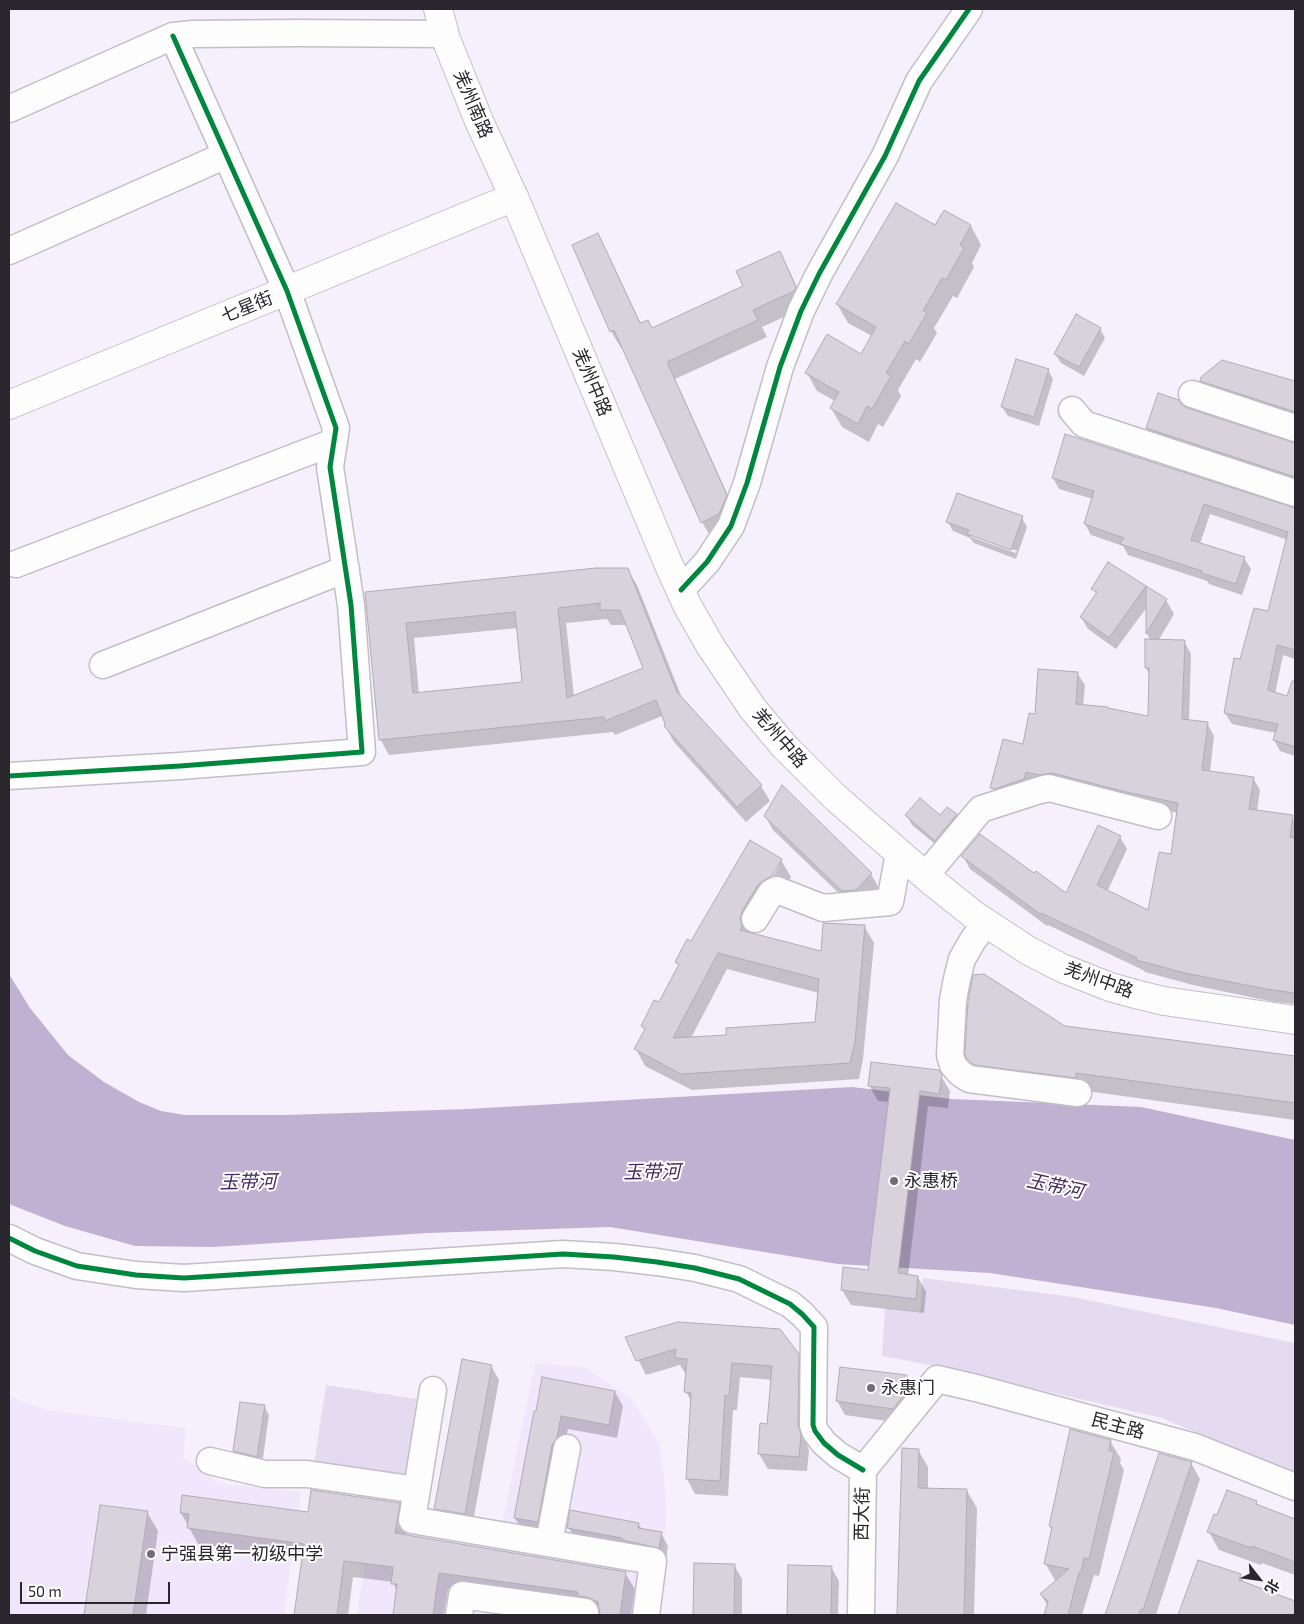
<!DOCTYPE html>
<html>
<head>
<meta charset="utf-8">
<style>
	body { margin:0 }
	#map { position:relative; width:1304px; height:1624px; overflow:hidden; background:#f5f0fb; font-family:"Exo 2","Noto Sans SC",sans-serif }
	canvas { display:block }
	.frame { position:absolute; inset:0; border:10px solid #2a262e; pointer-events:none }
	.north { position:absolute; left:1234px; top:1554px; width:50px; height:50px; -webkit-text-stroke:4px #fff; paint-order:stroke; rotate:120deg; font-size:14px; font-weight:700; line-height:20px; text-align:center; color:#2a262e }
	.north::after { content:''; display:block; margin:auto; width:18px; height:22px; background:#2a262e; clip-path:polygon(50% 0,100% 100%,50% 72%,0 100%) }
	.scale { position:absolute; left:20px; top:1582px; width:150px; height:22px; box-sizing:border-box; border:2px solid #2a262e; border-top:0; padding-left:6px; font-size:15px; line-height:18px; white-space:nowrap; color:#2a262e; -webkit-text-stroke:4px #fff; paint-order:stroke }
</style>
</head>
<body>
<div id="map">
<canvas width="1304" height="1624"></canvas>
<div class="frame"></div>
<div class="north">北</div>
<div class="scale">50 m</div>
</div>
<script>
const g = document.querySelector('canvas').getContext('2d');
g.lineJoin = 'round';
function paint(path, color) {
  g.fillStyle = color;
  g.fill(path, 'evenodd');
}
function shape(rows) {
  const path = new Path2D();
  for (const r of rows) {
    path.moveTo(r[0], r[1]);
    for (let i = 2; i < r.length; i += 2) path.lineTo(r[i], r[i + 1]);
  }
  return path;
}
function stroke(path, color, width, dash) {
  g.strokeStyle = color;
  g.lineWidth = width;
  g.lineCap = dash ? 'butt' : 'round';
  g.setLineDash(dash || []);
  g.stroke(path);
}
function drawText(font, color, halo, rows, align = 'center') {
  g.font = font + ' "Exo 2","Noto Sans SC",sans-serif';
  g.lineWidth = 4;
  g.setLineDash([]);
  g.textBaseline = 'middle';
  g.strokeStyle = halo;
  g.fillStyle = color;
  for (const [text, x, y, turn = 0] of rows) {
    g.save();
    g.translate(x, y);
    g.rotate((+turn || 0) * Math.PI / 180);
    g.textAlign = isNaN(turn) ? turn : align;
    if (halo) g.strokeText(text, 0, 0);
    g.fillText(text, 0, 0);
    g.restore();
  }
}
const built = shape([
	[535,1363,584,1367,631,1398,660,1445,667,1509,663,1557,502,1526],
	[9,1396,46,1410,186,1428,183,1457,218,1483,301,1492,284,1615,9,1615],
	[370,1525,624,1559,639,1567,631,1615,357,1615]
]);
const green = shape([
	[923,1278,1073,1297,1295,1343,1295,1475,1162,1418,941,1367,882,1356,885,1308,920,1312],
	[326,1385,417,1399,405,1478,314,1464]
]);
const water = shape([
	[9,974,30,1008,68,1055,104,1082,139,1102,161,1111,185,1115,287,1115,468,1109,852,1087,952,1099,1141,1107,1295,1140,1295,1325,1216,1308,990,1273,838,1264,610,1227,427,1233,214,1247,135,1246,65,1226,9,1204]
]);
const shadow = shape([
	[944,211,971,226,981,245,972,263,974,267,957,298,953,296,934,328,937,333,920,362,916,359,898,390,901,396,883,427,878,424,869,442,842,427,831,408,835,401,817,391,807,373,861,356,872,336,848,323,837,304,935,227],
	[597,235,607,252,641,324,652,329,744,287,779,253,789,270,805,306,804,308,762,327,767,337,675,379,736,513,712,539,702,522,624,347,621,348,611,331],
	[1100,329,1105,338,1084,376,1061,363,1055,354],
	[1048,370,1053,379,1039,426,1008,416,1002,407],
	[1262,372,1295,382,1295,421,1207,392,1201,381],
	[1187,409,1290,443,1295,444,1295,486,1154,439,1147,428],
	[1053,478,1295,509,1295,659,1283,655,1275,694,1295,700,1295,756,1280,751,1274,740,1276,733,1232,724,1225,713,1241,660,1269,613,1288,540,1210,514,1200,544,1244,558,1251,569,1242,595,1209,584,1207,581,1128,555,1123,546,1091,535,1085,524,1093,499,1059,489],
	[1022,518,1027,527,1016,559,974,543,970,538,953,531,948,522],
	[971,534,1017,551,1016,553,971,537],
	[627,569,637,585,682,698,761,786,770,801,746,822,674,742,665,726,667,725,662,716,615,735,613,732,389,755,380,739,366,593],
	[607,619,611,625,627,625,645,669,574,697,566,623],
	[518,628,523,683,419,694,414,638],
	[1145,587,1148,591,1166,600,1174,614,1158,641,1184,641,1191,654,1189,721,1207,723,1214,736,1210,772,1253,778,1260,790,1257,811,1292,817,1295,822,1295,1004,1274,1002,1193,985,1145,972,1143,970,1048,925,1047,926,970,869,963,856,1034,875,1066,895,1120,837,1127,849,1107,892,1149,912,1172,855,1178,813,1134,804,1060,786,999,800,992,787,1024,746,1036,715,1077,673,1085,685,1083,706,1149,718,1150,675,1146,668,1151,641,1147,634,1147,607,1116,649,1088,629,1081,617,1097,595,1093,589],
	[782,787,871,874,879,888,864,904,851,905,773,830,765,816],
	[956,815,961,824,941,849,912,825,907,816],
	[781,860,791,877,781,893,751,928,750,934,822,952,864,926,874,943,863,1059,859,1079,692,1090,645,1066,636,1049,645,1031,642,1026,659,1004,679,966,676,962,691,943],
	[776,866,779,866,770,882,768,881],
	[727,969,819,993,816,1023,728,1036,691,1038],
	[1064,1027,1295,1057,1295,1120,979,1076,968,1057],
	[938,1071,950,1091,948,1108,928,1106,908,1276,918,1277,926,1292,924,1313,851,1305,842,1290,869,1272,889,1102,878,1101,869,1085],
	[627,1338,798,1355,807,1371,806,1441,809,1451,807,1471,768,1469,759,1454,769,1425,772,1380,740,1377,737,1410,733,1410,728,1496,695,1494,687,1479,692,1402,686,1392,687,1373,685,1373,680,1365,646,1375],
	[491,1366,499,1380,472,1527,444,1522,436,1508],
	[906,1377,914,1391,901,1423,845,1415,837,1401],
	[615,1392,623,1406,617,1438,568,1429,545,1536,523,1532,515,1518,535,1412],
	[264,1406,269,1415,262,1465,240,1460,234,1451],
	[1110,1441,1121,1459,1120,1463,1124,1470,1099,1576,1094,1575,1082,1615,1046,1615,1048,1606,1041,1595,1056,1582,1045,1563,1052,1531,1050,1526],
	[903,1449,918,1450,928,1467,928,1490,967,1491,977,1508,974,1615,899,1615],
	[1191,1463,1200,1479,1156,1615,1107,1615,1110,1606],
	[1256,1502,1258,1506,1295,1521,1295,1575,1262,1563,1261,1565,1219,1550,1209,1532,1218,1517],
	[399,1504,408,1520,406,1536,625,1573,635,1589,631,1615,601,1615,586,1607,448,1589,444,1615,394,1615,397,1592,393,1582,353,1577,348,1615,295,1615,303,1558,198,1544,181,1513,309,1513],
	[101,1506,147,1512,158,1531,146,1615,86,1615],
	[638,1524,642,1529,661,1533,668,1546,666,1560,576,1540,568,1527],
	[1198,1562,1240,1575,1245,1584,1295,1602,1295,1615,1179,1615],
	[695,1564,734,1565,742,1579,742,1615,694,1615],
	[789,1566,831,1567,839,1581,838,1615,788,1615]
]);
const building = shape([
	[896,203,935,225,944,210,971,225,960,245,964,248,946,280,942,278,923,311,927,313,909,344,905,341,886,373,891,376,872,409,867,406,858,424,830,408,839,392,805,373,827,334,861,354,876,327,836,304,896,203],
	[598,233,640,323,648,320,652,328,743,286,736,271,780,251,796,287,794,291,753,310,758,320,667,362,727,495,719,514,701,523,614,330,610,332,572,245,598,233],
	[1076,314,1101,328,1079,367,1054,354,1076,314],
	[1016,359,1049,369,1034,417,1001,407,1016,359],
	[1222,360,1295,381,1295,412,1200,381,1201,377,1222,360],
	[1158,393,1179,400,1181,404,1187,408,1295,443,1295,477,1146,428,1158,393],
	[1065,434,1295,508,1295,650,1277,645,1268,690,1287,696,1292,681,1295,681,1295,747,1273,740,1278,724,1224,713,1234,658,1240,659,1254,608,1268,611,1288,532,1204,504,1191,540,1245,557,1236,584,1201,573,1202,571,1120,544,1124,538,1084,524,1094,491,1052,478,1065,434],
	[957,493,1023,516,1011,550,967,534,969,530,946,522,957,493],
	[1108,562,1146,586,1109,638,1080,617,1097,592,1091,589,1108,562],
	[596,568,628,568,677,692,762,785,737,807,664,726,665,724,656,700,605,721,604,717,379,740,365,592,596,568],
	[600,603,600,610,620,610,643,668,567,698,558,608,600,603],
	[515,612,522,682,413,693,406,623,515,612],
	[1146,586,1167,599,1146,634,1146,586],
	[1145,639,1185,640,1182,719,1208,722,1202,770,1254,777,1249,809,1293,815,1290,837,1295,838,1295,993,1266,989,1185,973,1136,960,1137,958,1041,913,1040,914,961,856,980,834,1034,873,1036,871,1066,893,1098,825,1121,836,1097,885,1148,910,1159,852,1171,854,1178,803,1126,792,1052,773,1039,775,1026,772,1024,779,995,789,990,788,1003,739,1023,744,1029,713,1035,714,1038,669,1078,672,1076,704,1108,707,1108,708,1148,716,1149,668,1145,668,1145,639],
	[782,785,872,873,856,890,842,891,764,816,782,785],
	[920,798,940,815,947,807,957,814,935,841,905,815,920,798],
	[750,840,782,859,772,876,764,880,758,885,742,911,740,919,742,926,740,930,821,951,823,923,865,925,855,1042,850,1063,681,1074,634,1049,645,1029,641,1026,654,1000,659,1002,679,964,675,962,687,939,691,941,750,840],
	[718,953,819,979,815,1022,726,1028,726,1035,673,1038,718,953],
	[984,974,1065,1026,1295,1056,1295,1103,1076,1073,1076,1078,974,1065,966,1058,965,1053,968,1002,973,975,984,974],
	[871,1062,939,1070,942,1075,939,1094,920,1091,898,1273,918,1276,916,1299,841,1290,843,1267,868,1270,890,1088,868,1086,871,1062],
	[678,1322,780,1329,799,1354,798,1425,801,1435,799,1457,758,1454,760,1423,767,1424,772,1366,732,1363,729,1396,725,1395,720,1481,686,1479,691,1393,684,1392,687,1359,675,1358,676,1349,636,1361,625,1337,678,1322],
	[462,1359,492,1365,465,1514,434,1509,462,1359],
	[840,1367,907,1375,904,1395,893,1409,836,1401,840,1367],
	[542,1377,615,1391,609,1425,561,1416,557,1438,552,1445,538,1522,514,1518,534,1411,536,1411,542,1377],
	[240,1402,265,1405,257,1457,233,1451,240,1402],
	[1070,1429,1111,1440,1109,1450,1114,1452,1089,1559,1084,1558,1081,1572,1079,1572,1068,1615,1044,1615,1048,1601,1040,1594,1069,1569,1044,1564,1052,1527,1049,1526,1070,1429],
	[902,1448,919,1449,918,1488,967,1489,964,1615,897,1615,902,1448],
	[1159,1453,1192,1462,1143,1610,1141,1609,1139,1615,1105,1615,1159,1453],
	[311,1490,400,1503,395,1533,626,1572,620,1615,600,1615,598,1602,587,1597,578,1596,578,1592,439,1573,433,1615,393,1615,397,1584,391,1584,393,1567,344,1561,337,1615,294,1615,304,1544,187,1528,189,1514,180,1513,182,1495,308,1512,311,1490],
	[1227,1490,1257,1501,1256,1504,1295,1519,1295,1562,1252,1546,1251,1548,1207,1532,1214,1514,1217,1515,1227,1490],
	[100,1505,148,1511,133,1615,84,1615,100,1505],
	[570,1510,639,1523,638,1528,662,1532,659,1548,622,1540,622,1538,567,1528,570,1510],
	[1198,1560,1241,1574,1239,1580,1295,1601,1295,1615,1178,1615,1198,1560],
	[694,1563,735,1564,734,1615,693,1615,694,1563],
	[788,1565,832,1566,831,1615,787,1615,788,1565]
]);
const minor = shape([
	[9,109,173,36,193,34,298,33,444,34],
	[9,251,226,155],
	[1192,394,1295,428],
	[1072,410,1084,424,1295,493],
	[16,564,334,442],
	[681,590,707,562,731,526,747,483,780,367,801,311,819,274,885,156,919,81,969,9],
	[103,665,346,569],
	[9,776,180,766,362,752,351,605,330,467,336,428,287,291,173,36],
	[925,876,981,809,1040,790,1049,788,1158,816],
	[755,919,771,893,777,890,823,908,890,902,899,853],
	[986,923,973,940,962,959,957,979,953,1000,950,1055,953,1065,960,1073,969,1079,1078,1093],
	[9,1238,35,1251,77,1266,136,1275,184,1278,563,1254,614,1257,657,1262,695,1268,739,1279,790,1304,802,1314,814,1327,813,1425,815,1431,824,1443,838,1455,863,1470],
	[433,1390,412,1520,653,1561,646,1615],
	[210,1461,265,1474,307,1474,417,1490],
	[549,1542,567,1448],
	[459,1615,462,1595,585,1612,585,1615],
	[861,1615,863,1470,937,1379,976,1388,1195,1447,1295,1487]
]);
const major = shape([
	[438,9,446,39,479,121,514,197,668,563,687,605,711,647,753,709,784,746,836,798,929,879,974,915,1029,951,1062,968,1110,987,1139,995,1164,1001,1295,1020],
	[9,405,514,197]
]);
const cycleway = shape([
	[681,590,707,562,731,526,747,483,780,367,801,311,819,274,885,156,919,81,969,9],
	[9,776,180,766,362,752,351,605,330,467,336,428,287,291,173,36],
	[9,1238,35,1251,77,1266,136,1275,184,1278,563,1254,614,1257,657,1262,695,1268,739,1279,790,1304,802,1314,814,1327,813,1425,815,1431,824,1443,838,1455,863,1470]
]);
const markers = [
	[894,1181,5,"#716d76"],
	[871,1388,5,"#716d76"],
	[151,1554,5,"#716d76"]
];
const streetNames = [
	["羌州南路",473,104,67],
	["七星街",247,307,-22],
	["羌州中路",592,382,67],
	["羌州中路",780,738,49],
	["羌州中路",1099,980,20],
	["民主路",1118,1426,15],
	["西大街",862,1514,-89]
];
const poiNames = [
	["永惠桥",904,1181],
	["永惠门",881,1388],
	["宁强县第一初级中学",161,1554]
];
const waterNames = [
	["玉带河",652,1172,-1],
	["玉带河",248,1182,-1],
	["玉带河",1055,1186,12]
];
paint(built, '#f1e7fd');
paint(green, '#e4dbf1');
paint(water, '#c0b1d3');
paint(shadow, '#0003');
paint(building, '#d7d2dc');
stroke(building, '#b0acb5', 1);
stroke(minor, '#c2bec7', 29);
stroke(major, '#c2bec7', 30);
stroke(minor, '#fefdfe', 26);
stroke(major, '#fefdfe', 28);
stroke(cycleway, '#00873e', 5);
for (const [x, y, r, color] of markers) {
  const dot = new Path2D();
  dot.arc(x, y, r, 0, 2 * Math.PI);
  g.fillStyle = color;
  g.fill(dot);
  stroke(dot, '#fff', 2);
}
drawText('18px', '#2a262e', '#fff', streetNames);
drawText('18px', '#2a262e', '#fff', poiNames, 'left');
drawText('italic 19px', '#462a62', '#fff', waterNames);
</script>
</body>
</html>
